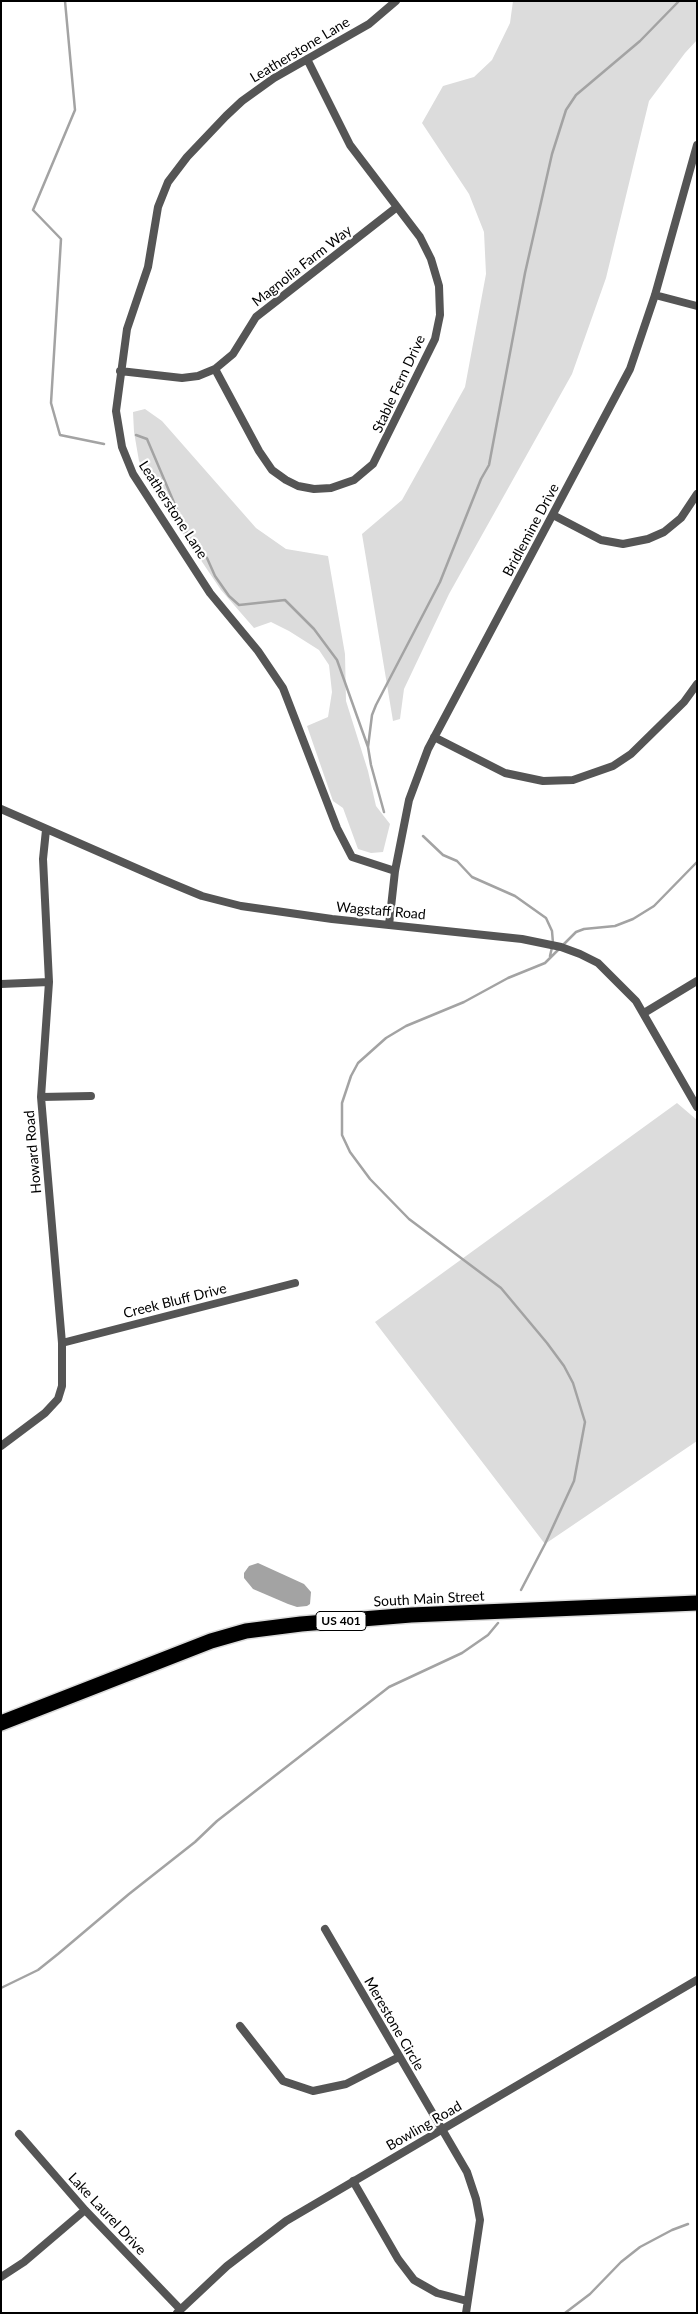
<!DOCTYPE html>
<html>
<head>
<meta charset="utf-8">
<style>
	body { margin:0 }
	#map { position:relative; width:698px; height:2314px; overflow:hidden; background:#fff; font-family:Lato,sans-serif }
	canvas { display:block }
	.frame { position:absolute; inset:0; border:2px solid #000; pointer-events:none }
</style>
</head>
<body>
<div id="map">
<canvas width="698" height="2314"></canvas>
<div class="frame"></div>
</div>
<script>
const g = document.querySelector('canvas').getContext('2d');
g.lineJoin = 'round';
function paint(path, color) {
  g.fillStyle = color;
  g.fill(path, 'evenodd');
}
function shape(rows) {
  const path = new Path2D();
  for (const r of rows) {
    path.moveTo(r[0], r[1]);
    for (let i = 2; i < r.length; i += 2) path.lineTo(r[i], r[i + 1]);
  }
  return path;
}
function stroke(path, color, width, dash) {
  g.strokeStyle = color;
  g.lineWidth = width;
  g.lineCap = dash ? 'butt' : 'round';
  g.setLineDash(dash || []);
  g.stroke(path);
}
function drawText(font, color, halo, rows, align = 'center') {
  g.font = font + ' Lato,sans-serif';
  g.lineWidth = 4.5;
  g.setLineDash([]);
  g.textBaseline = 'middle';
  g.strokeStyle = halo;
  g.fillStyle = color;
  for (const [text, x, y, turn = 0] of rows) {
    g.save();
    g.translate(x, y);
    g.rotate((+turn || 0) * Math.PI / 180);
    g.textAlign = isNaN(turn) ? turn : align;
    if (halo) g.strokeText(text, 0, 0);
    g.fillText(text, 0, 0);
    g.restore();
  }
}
const green = shape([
	[513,1,697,1,697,40,685,53,649,101,606,278,572,374,449,594,404,689,400,719,393,721,362,534,402,500,465,387,486,274,484,232,469,194,422,123,443,86,474,77,492,60,510,23],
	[145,409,162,421,256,528,286,549,328,556,345,654,346,701,368,771,376,806,390,824,383,852,371,853,358,849,343,808,333,801,307,726,328,717,332,692,329,665,319,650,289,631,271,622,254,628,221,590,161,501,139,461,134,432,133,412],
	[677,1103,697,1120,697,1441,545,1544,375,1322]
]);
const water = shape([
	[258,1563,304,1584,311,1592,310,1604,307,1606,297,1607,288,1604,253,1589,244,1578,244,1573,249,1566]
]);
const stream = shape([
	[65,1,75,110,33,210,61,239,51,403,60,435,104,444],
	[136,435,147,439,189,538,207,558,215,576,229,596,239,605,285,600,314,629,337,660,368,747,371,765,384,812],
	[368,747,372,715,376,705,440,582,481,479,489,465,525,273,552,154,566,110,576,95,640,41,679,1],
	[423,836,443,855,457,861,472,877,515,896,546,918,552,931,553,943,550,956],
	[521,1590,545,1544,574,1481,585,1422,573,1383,564,1366,547,1343,501,1288,409,1219,370,1179,350,1152,342,1135,342,1103,351,1076,358,1063,386,1038,406,1026,464,1002,508,978,545,963,576,932,584,929,615,926,633,919,654,906,697,862],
	[1,1988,38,1970,58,1954,129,1894,195,1842,217,1821,389,1687,462,1653,488,1635,498,1623],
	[565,2313,590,2294,621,2262,640,2247,672,2230,688,2224]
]);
const street = shape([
	[655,295,697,306],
	[215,369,259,451,272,470,286,480,298,486,314,489,331,488,354,480,373,464,435,339,440,315,439,286,431,259,420,237,350,145,307,59],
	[120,371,182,378,198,376,215,369,233,354,256,317,397,207],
	[553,515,601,540,623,544,648,539,664,532,681,518,697,494],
	[434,737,505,773,543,781,573,780,613,766,631,754,684,702,697,684],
	[1,809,161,879,202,896,241,906,332,919,522,939,561,947,580,954,598,963,636,1001,697,1107],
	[395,871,352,857,337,828,283,688,258,651,210,593,133,474,122,447,116,411,127,329,148,267,158,207,168,182,187,157,226,116,242,101,274,78,369,24,396,1],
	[389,925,395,871,409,800,428,749,630,369,655,295,697,145],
	[1,984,49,982],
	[644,1013,697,981],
	[41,1097,91,1096],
	[62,1343,295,1283],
	[1,1446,45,1413,58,1399,62,1386,62,1343,41,1097,49,982,43,859,46,830],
	[325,1929,467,2172,476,2199,480,2220,466,2313],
	[240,2026,283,2081,313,2091,346,2084,399,2057],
	[19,2134,85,2210,180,2309],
	[353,2181,398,2259,414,2280,437,2293,467,2301],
	[1,2277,24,2262,85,2210],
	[177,2313,227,2266,286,2221,697,1980]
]);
const highway = shape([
	[1,1723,211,1641,246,1631,301,1624,411,1615,697,1603]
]);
const shields = [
	[341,1621,50]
];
const shieldNames = [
	["US 401",341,1621]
];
const streetNames = [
	["Leatherstone Lane",300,50,-31],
	["Magnolia Farm Way",302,266,-38],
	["Stable Fern Drive",399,384,-65],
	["Leatherstone Lane",173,510,57],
	["Bridlemine Drive",531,530,-62],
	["Wagstaff Road",381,911,5],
	["Howard Road",33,1152,-95],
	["Creek Bluff Drive",175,1301,-14],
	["South Main Street",429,1599,-3],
	["Merestone Circle",394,2024,60],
	["Bowling Road",424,2126,-30],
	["Lake Laurel Drive",107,2214,47]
];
paint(green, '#dcdcdc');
paint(water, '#a3a3a3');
stroke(stream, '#a3a3a3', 2.5);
stroke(highway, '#dbdbdb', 18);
stroke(street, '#555', 8);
stroke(highway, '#000', 15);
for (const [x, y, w] of shields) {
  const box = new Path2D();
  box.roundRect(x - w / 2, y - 9.5, w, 19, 4);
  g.fillStyle = '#fff';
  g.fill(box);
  stroke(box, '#000', 1);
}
drawText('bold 12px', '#000', null, shieldNames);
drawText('14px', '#000', '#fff', streetNames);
</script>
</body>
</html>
